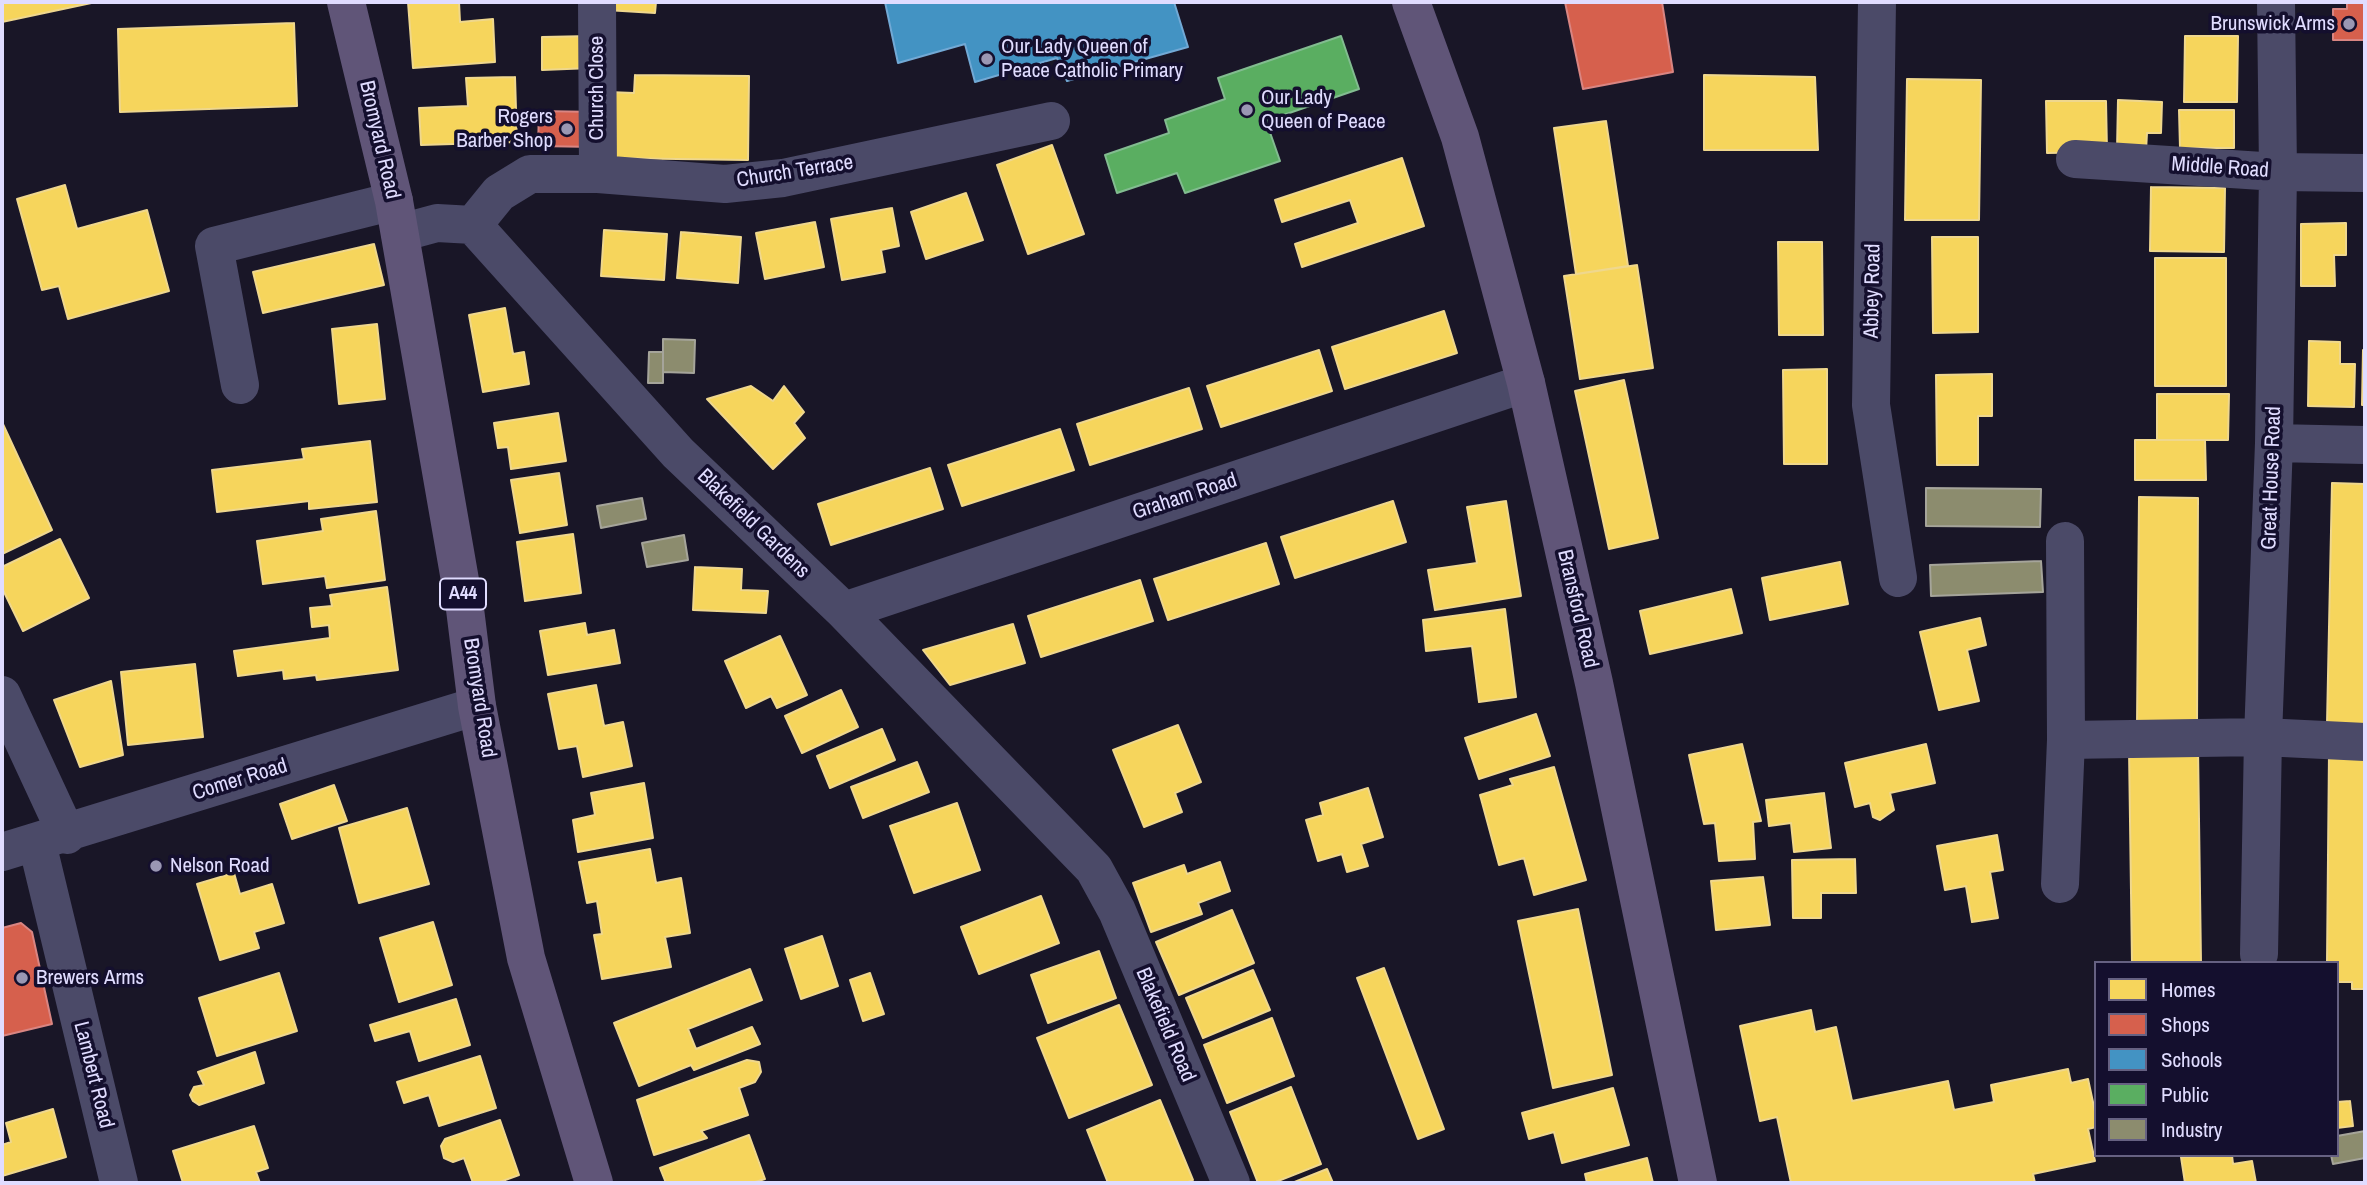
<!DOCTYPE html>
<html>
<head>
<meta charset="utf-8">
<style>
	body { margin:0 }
	#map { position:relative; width:2367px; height:1185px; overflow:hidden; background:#191627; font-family:"Archivo Narrow",sans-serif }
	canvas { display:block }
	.frame { position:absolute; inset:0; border:4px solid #e0dcff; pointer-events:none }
	.legend { position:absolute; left:2094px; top:961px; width:245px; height:196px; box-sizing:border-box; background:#140f2e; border:2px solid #666182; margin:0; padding:9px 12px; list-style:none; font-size:21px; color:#e0dcff }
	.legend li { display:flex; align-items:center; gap:14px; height:35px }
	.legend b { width:35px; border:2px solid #666182 }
</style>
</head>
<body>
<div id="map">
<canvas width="2367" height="1185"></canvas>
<div class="frame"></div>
<ul class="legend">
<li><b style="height:19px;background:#f6d55c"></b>Homes</li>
<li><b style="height:19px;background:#d6604d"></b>Shops</li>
<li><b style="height:19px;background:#4393c3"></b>Schools</li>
<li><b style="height:19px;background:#5aae61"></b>Public</li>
<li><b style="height:19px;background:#8c8c6e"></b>Industry</li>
</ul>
</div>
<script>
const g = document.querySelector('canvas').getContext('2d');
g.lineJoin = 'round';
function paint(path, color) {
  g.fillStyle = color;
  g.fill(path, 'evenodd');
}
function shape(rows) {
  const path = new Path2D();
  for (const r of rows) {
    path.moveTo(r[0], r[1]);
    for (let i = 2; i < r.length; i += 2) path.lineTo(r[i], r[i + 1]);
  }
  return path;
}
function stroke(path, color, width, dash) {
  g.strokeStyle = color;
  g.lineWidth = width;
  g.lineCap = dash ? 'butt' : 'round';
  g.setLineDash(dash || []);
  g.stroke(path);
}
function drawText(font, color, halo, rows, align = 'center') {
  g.font = font + ' "Archivo Narrow",sans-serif';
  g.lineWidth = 7;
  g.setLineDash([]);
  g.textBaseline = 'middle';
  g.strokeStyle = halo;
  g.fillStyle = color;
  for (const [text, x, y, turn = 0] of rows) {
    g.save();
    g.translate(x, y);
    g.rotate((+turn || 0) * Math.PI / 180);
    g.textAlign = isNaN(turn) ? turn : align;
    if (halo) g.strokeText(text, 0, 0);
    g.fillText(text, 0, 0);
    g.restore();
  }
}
const homes = shape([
	[2,2,96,2,2,22,2,2],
	[408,2,459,2,460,22,493,19,495,62,413,68,408,2],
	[607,2,656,2,655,13,606,10,607,2],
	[294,23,297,106,120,112,118,29,294,23],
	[591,36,592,68,542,70,542,37,591,36],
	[2185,36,2238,36,2237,102,2184,102,2185,36],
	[635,75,749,76,748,160,607,158,608,92,634,93,635,75],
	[1704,75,1815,77,1818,150,1704,150,1704,75],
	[515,77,517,142,421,145,419,108,468,106,466,78,515,77],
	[1907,79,1981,80,1979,220,1905,220,1907,79],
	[2118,100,2162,102,2161,133,2147,133,2146,151,2117,150,2118,100],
	[2046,101,2106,101,2107,152,2047,153,2046,101],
	[2179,110,2234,110,2234,148,2180,148,2179,110],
	[1606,121,1628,266,1576,274,1554,128,1606,121],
	[1052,145,1084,234,1028,254,997,165,1052,145],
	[1402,158,1424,226,1302,267,1295,244,1358,223,1350,200,1282,222,1275,200,1402,158],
	[65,185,77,229,147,210,169,291,68,319,59,286,42,290,17,199,65,185],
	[2151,187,2225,188,2224,252,2150,251,2151,187],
	[966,193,983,240,926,259,911,212,966,193],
	[892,208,899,246,881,250,885,272,842,280,831,219,892,208],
	[815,222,824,267,765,279,756,233,815,222],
	[2346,223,2346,255,2334,255,2335,286,2301,286,2301,224,2346,223],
	[604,230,667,234,664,280,601,276,604,230],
	[681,232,741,237,738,283,677,278,681,232],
	[1932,237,1978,237,1978,332,1933,333,1932,237],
	[1778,242,1822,242,1823,335,1779,335,1778,242],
	[374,244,384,285,263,313,253,272,374,244],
	[2155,258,2226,258,2226,386,2155,386,2155,258],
	[1637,265,1653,368,1580,379,1564,276,1637,265],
	[505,308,513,354,524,352,529,384,483,392,469,315,505,308],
	[1444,311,1457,353,1345,389,1332,347,1444,311],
	[377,324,385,399,339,404,332,329,377,324],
	[2309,341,2340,342,2340,364,2355,364,2354,407,2308,406,2309,341],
	[1319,350,1332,391,1221,427,1207,386,1319,350],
	[2363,350,2365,350,2365,405,2362,405,2363,350],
	[1827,369,1827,464,1784,464,1783,370,1827,369],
	[1992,374,1992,416,1978,416,1978,465,1937,465,1936,375,1992,374],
	[1624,380,1658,538,1609,549,1575,391,1624,380],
	[751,386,773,401,784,386,804,412,794,423,805,438,773,469,707,399,751,386],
	[1189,388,1202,429,1090,465,1077,424,1189,388],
	[2157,394,2229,394,2228,440,2157,440,2157,394],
	[558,413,566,461,511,469,508,447,498,448,494,423,558,413],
	[2,422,52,530,2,554,2,422],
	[1060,429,1074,470,962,506,948,465,1060,429],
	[2135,440,2205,440,2206,480,2135,480,2135,440],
	[370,441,377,502,309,509,309,501,217,512,212,470,304,459,302,449,370,441],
	[930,468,943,509,831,545,818,504,930,468],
	[559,473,567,525,520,533,511,480,559,473],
	[2332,483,2365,484,2365,725,2327,724,2332,483],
	[2139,497,2198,498,2197,725,2137,725,2139,497],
	[1393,501,1406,542,1295,578,1281,537,1393,501],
	[1506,501,1521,596,1435,610,1428,570,1477,563,1467,507,1506,501],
	[376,511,385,580,327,588,325,576,263,584,257,541,323,531,321,519,376,511],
	[573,534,581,593,525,601,517,542,573,534],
	[60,539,89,598,23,631,2,588,2,567,60,539],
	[1266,543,1279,584,1168,620,1154,579,1266,543],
	[1840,562,1848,604,1770,620,1762,578,1840,562],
	[695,567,742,569,741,590,768,591,766,613,693,610,695,567],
	[1140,580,1153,621,1041,657,1028,616,1140,580],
	[387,587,398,670,317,680,316,675,284,679,283,670,238,676,234,651,330,638,329,625,312,627,310,608,332,606,330,595,387,587],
	[1731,589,1742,633,1650,654,1640,611,1731,589],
	[1505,609,1516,697,1479,702,1472,646,1426,651,1423,620,1505,609],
	[1980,618,1986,645,1967,650,1979,701,1939,710,1920,632,1980,618],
	[585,623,587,635,614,630,620,663,548,675,540,631,585,623],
	[1013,624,1025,663,950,685,923,650,1013,624],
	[780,636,807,695,777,708,771,696,746,708,725,661,780,636],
	[195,664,203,737,128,745,121,672,195,664],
	[111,681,123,755,80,767,54,700,111,681],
	[596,685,604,726,623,722,632,766,583,777,577,746,559,749,548,694,596,685],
	[841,690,858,727,802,753,785,716,841,690],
	[1536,714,1550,756,1479,779,1465,738,1536,714],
	[1178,725,1201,782,1175,793,1182,812,1144,827,1113,750,1178,725],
	[882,729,895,760,830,788,817,756,882,729],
	[1742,744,1761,821,1753,822,1755,859,1719,861,1715,823,1704,824,1689,755,1742,744],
	[1926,744,1935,783,1890,793,1894,810,1880,820,1873,817,1870,803,1855,807,1845,763,1926,744],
	[2198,748,2201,963,2132,963,2129,749,2198,748],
	[2329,752,2365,753,2365,989,2352,989,2352,982,2337,982,2337,963,2327,963,2329,752],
	[917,762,929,792,863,818,851,787,917,762],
	[1554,767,1586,880,1534,895,1524,858,1499,865,1480,795,1513,785,1510,779,1554,767],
	[644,783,653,838,578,852,573,820,595,815,591,793,644,783],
	[334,785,347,821,292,839,280,804,334,785],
	[1368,788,1383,837,1361,844,1368,866,1347,872,1342,854,1318,861,1306,820,1323,815,1320,803,1368,788],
	[1824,793,1831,848,1794,852,1791,823,1769,826,1766,800,1824,793],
	[957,803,980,870,914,893,890,826,957,803],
	[407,808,429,884,359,903,339,828,407,808],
	[1997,835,2003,870,1990,872,1998,918,1972,922,1966,886,1945,890,1937,846,1997,835],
	[650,849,656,883,681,878,690,933,665,937,671,967,602,979,594,935,602,934,597,901,587,903,579,862,650,849],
	[1855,859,1856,893,1821,893,1821,918,1793,918,1792,860,1855,859],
	[1220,862,1230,891,1198,903,1202,914,1151,932,1133,883,1184,865,1187,874,1220,862],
	[234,873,240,894,272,884,284,923,254,932,259,948,220,960,197,884,234,873],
	[1763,877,1770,925,1716,930,1711,881,1763,877],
	[1041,896,1059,943,979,974,961,927,1041,896],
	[1578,909,1612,1075,1553,1088,1518,921,1578,909],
	[1232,910,1254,963,1179,995,1156,942,1232,910],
	[433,922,452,985,399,1002,380,938,433,922],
	[822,936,838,986,801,999,785,949,822,936],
	[1099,951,1116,998,1048,1023,1031,975,1099,951],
	[1384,968,1444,1129,1418,1139,1357,978,1384,968],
	[750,969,762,1000,688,1029,696,1049,752,1027,760,1044,694,1070,691,1065,639,1086,614,1023,750,969],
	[1253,970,1270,1010,1203,1038,1186,998,1253,970],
	[279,973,297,1031,217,1056,199,998,279,973],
	[870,973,884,1014,863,1021,850,980,870,973],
	[456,999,470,1045,419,1061,410,1031,375,1041,370,1025,456,999],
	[1119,1005,1152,1085,1069,1118,1037,1038,1119,1005],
	[1811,1010,1815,1032,1836,1027,1852,1101,1948,1081,1954,1110,1994,1102,1991,1085,2068,1069,2071,1083,2088,1079,2096,1116,2096,1127,2088,1129,2095,1161,2033,1174,2035,1183,1791,1183,1777,1117,1760,1121,1740,1026,1811,1010],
	[1272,1018,1294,1076,1227,1103,1204,1045,1272,1018],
	[255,1052,264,1083,199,1105,193,1101,190,1095,194,1087,204,1085,198,1072,255,1052],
	[480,1056,496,1108,439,1126,429,1095,404,1103,397,1082,480,1056],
	[747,1060,759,1062,761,1072,755,1082,739,1088,748,1115,701,1131,707,1138,654,1155,637,1100,747,1060],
	[1291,1087,1321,1164,1273,1183,1258,1183,1230,1112,1291,1087],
	[1613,1088,1629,1145,1562,1163,1554,1132,1529,1139,1522,1113,1613,1088],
	[1160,1100,1193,1180,1186,1183,1108,1183,1087,1130,1160,1100],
	[2350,1101,2353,1126,2337,1128,2337,1102,2350,1101],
	[53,1109,66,1157,2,1176,2,1145,11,1142,6,1123,53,1109],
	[500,1120,519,1175,497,1183,473,1183,464,1158,453,1162,444,1158,441,1146,445,1139,500,1120],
	[254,1126,268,1168,256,1172,260,1183,183,1183,173,1151,254,1126],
	[749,1135,765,1179,752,1183,666,1183,660,1168,749,1135],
	[2232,1155,2233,1164,2252,1161,2256,1183,2185,1183,2181,1157,2232,1155],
	[1647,1158,1653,1183,1587,1183,1585,1174,1647,1158],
	[1327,1169,1333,1183,1292,1183,1327,1169]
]);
const shops = shape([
	[1565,2,1662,2,1673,72,1583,89,1565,2],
	[2347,2,2365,2,2365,40,2333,40,2333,9,2347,9,2347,2],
	[539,111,597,112,595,147,538,146,539,111],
	[21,923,32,932,52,1024,2,1036,2,928,21,923]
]);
const schools = shape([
	[885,2,1174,2,1188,47,1067,81,1057,58,975,82,965,44,898,63,885,2]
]);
const public = shape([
	[1341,36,1359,89,1266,121,1280,161,1185,193,1177,173,1117,193,1105,155,1169,133,1165,120,1225,99,1218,78,1341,36]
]);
const industry = shape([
	[663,339,695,340,694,373,663,372,663,339],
	[649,352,663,352,663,383,648,383,649,352],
	[1926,488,2041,489,2040,527,1926,526,1926,488],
	[642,498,646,519,601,528,597,506,642,498],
	[684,535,688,560,647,567,642,543,684,535],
	[2041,561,2043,592,1931,596,1930,565,2041,561],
	[2365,1131,2365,1158,2333,1164,2331,1155,2337,1155,2337,1136,2365,1131]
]);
const minor = shape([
	[597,2,598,174],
	[1877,2,1871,405,1898,578],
	[2075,159,2278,172,2365,173],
	[473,225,499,193,530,174,598,174,725,184,783,178,1051,121],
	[400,233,437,223,473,225,678,453,844,611,1094,869,1117,911,1231,1183],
	[240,385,214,246,394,201],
	[2274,443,2365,445],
	[844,611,1526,383],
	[2,695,67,835],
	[2066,740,2263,737,2365,742],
	[37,843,119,1183],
	[2,852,477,706],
	[2060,884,2066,740,2065,541],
	[2259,954,2263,737,2274,443,2278,172,2276,2]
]);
const major = shape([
	[346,2,394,201,465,609,477,706,526,958,594,1183],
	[1411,2,1460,137,1526,383,1594,683,1698,1183]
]);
const markers = [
	[2349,24,7,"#9a97b3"],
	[987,59,7,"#9a97b3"],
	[1247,110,7,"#9a97b3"],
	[567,129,7,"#9a97b3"],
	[156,866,7,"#9a97b3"],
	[22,978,7,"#9a97b3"]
];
const shields = [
	[463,594,46]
];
const shieldNames = [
	["A44",463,594]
];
const poiNames = [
	["Brunswick Arms",2335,24,"right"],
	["Our Lady Queen of",1001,47],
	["Peace Catholic Primary",1001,71],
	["Our Lady",1261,98],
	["Queen of Peace",1261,122],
	["Rogers",553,117,"right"],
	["Barber Shop",553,141,"right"],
	["Nelson Road",170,866],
	["Brewers Arms",36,978]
];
const streetNames = [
	["Church Close",597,88,-90],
	["Bromyard Road",379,140,77],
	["Middle Road",2220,168,4],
	["Church Terrace",795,172,-9],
	["Abbey Road",1873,291,-89],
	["Great House Road",2272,478,-88],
	["Graham Road",1185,497,-18],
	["Blakefield Gardens",753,524,44],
	["Bransford Road",1577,609,77],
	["Bromyard Road",479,698,81],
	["Comer Road",240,780,-17],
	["Blakefield Road",1165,1025,67],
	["Lambert Road",93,1075,76]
];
paint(homes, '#f6d55c');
stroke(homes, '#efd78d', 2);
paint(shops, '#d6604d');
stroke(shops, '#d98582', 2);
paint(schools, '#4393c3');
stroke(schools, '#72a9d5', 2);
paint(public, '#5aae61');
stroke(public, '#82bc90', 2);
paint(industry, '#8c8c6e');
stroke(industry, '#a5a49a', 2);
stroke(minor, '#4b4a68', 38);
stroke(major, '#605578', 38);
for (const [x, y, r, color] of markers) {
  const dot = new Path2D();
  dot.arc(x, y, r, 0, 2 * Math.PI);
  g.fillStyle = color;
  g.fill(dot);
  stroke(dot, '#140f2e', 2.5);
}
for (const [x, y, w] of shields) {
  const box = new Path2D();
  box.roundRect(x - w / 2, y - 15.5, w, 31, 5);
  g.fillStyle = '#140f2e';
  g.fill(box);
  stroke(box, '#e0dcff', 2);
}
drawText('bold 19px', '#e0dcff', null, shieldNames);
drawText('21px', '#e0dcff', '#140f2e', poiNames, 'left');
drawText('21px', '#e0dcff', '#140f2e', streetNames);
</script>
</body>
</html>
